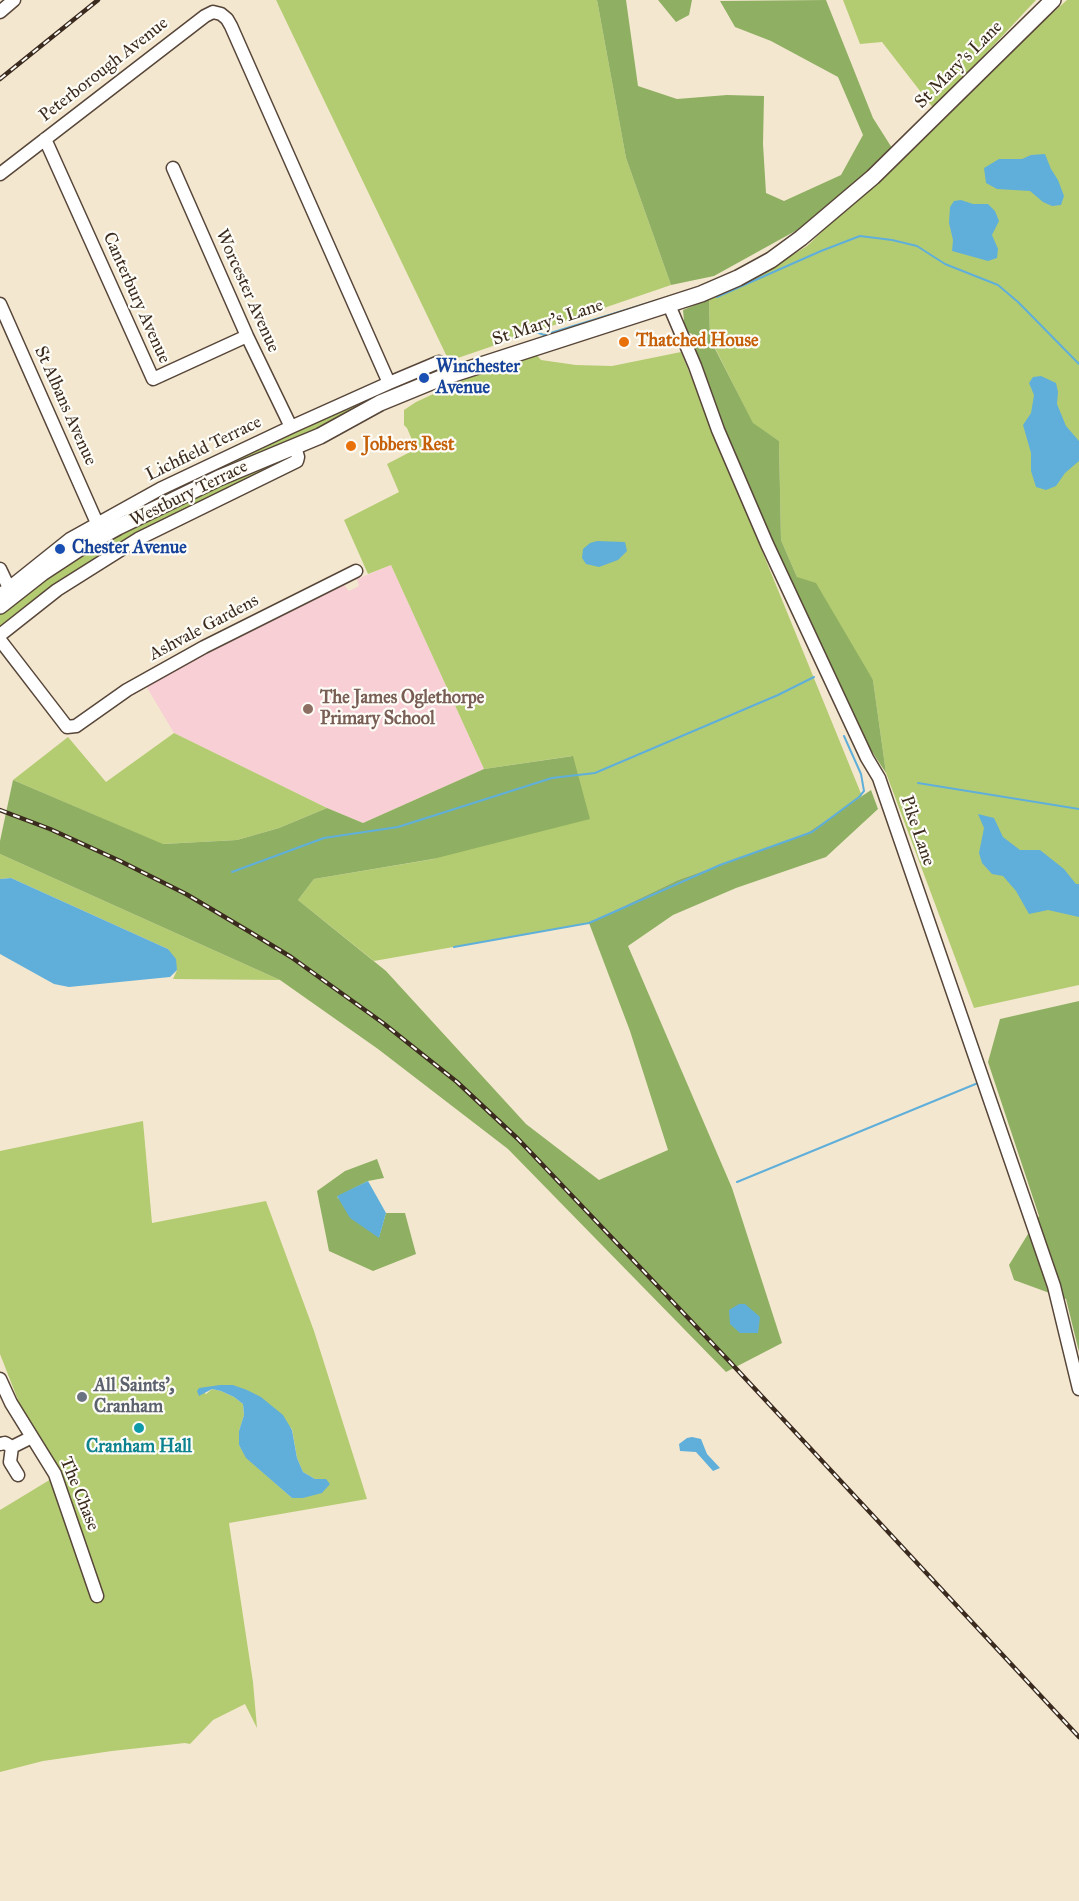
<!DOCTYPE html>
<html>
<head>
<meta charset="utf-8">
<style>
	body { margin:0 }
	canvas { display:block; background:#f3e7cf }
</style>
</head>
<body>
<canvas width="1079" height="1901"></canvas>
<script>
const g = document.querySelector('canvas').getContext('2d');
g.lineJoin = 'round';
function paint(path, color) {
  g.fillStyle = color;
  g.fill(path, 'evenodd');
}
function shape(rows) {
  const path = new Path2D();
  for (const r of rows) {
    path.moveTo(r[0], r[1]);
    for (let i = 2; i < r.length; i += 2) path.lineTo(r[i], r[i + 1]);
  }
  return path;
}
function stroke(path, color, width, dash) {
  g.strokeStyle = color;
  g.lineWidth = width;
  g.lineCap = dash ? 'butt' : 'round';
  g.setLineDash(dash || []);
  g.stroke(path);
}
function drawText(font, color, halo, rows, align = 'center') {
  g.font = font + ' "IM FELL Great Primer",serif';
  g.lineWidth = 4.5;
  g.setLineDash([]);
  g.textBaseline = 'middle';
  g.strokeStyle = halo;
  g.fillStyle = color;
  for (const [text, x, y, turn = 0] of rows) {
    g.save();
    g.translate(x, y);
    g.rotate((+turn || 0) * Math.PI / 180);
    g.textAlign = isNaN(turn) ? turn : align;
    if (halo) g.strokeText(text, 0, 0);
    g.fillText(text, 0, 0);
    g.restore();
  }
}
const built = shape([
	[391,565,484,769,363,823,327,808,174,733,146,686,206,652,344,585,349,591,359,586,357,579]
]);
const green = shape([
	[276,0,597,0,626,158,671,285,449,361],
	[843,0,1036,0,934,109,882,42,860,44],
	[1067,0,1079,0,1079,985,974,1008,886,773,873,680,797,577,781,540,779,441,753,424,710,338,709,299,775,266,807,246,1016,46],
	[534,352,541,360,576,365,612,366,681,352,862,796,804,835,678,880,589,923,374,961,298,900,314,879,434,859,572,756,484,769,391,565,368,574,344,520,399,492,387,464,416,449,407,428,404,425,404,410,416,402,498,364],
	[398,384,402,385,402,388,296,443,85,534,196,477],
	[289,456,290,462,167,521,0,632,0,610,35,583,138,520],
	[174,733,327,808,279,828,237,840,162,844,13,780,68,737,106,782],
	[0,854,280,980,173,979,177,970,168,949,11,878,0,879],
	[143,1121,152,1223,266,1201,314,1331,367,1499,229,1523,253,1682,257,1728,245,1704,213,1720,190,1744,185,1743,112,1751,43,1761,0,1772,0,1510,61,1473,23,1413,0,1354,0,1151],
	[199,1388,247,1390,292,1429,297,1458,303,1472,315,1479,326,1480,303,1498,292,1498,247,1458,239,1445,239,1431,244,1415,243,1404,234,1397,221,1391,212,1389,206,1394]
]);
const forest = shape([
	[597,0,626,0,638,86,677,99,727,95,764,96,763,144,766,193,784,201,841,175,863,135,838,77,771,41,735,27,720,1,826,0,873,118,892,148,817,219,714,276,671,285,626,158],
	[658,0,692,0,689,15,676,22],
	[709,299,710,339,753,423,779,441,781,540,797,577,816,583,873,680,886,773,869,747,773,542,724,429,690,343,693,339,692,334,685,331,683,310],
	[573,756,590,819,433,859,314,879,298,900,386,971,526,1124,599,1180,668,1150,630,1031,589,923,678,880,804,835,871,790,878,809,826,857,736,888,673,915,628,946,732,1188,782,1343,726,1372,508,1149,378,1049,280,980,0,854,0,841,13,780,163,844,237,840,279,828,327,808,363,823,484,769],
	[1079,1001,1079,1352,1066,1299,1014,1280,1009,1265,1039,1216,988,1062,1000,1019],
	[377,1159,384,1178,368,1181,337,1197,379,1237,386,1213,405,1213,416,1254,373,1271,329,1251,317,1191,345,1171]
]);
const water = shape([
	[1045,154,1051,169,1058,180,1064,196,1061,205,1052,206,1043,202,1030,191,997,189,986,183,984,168,999,159,1022,159,1031,155],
	[961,200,973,204,988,204,995,211,999,221,992,235,998,249,997,258,988,261,952,251,953,240,949,223,950,207,954,201],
	[1041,376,1056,383,1058,392,1057,404,1066,426,1079,441,1079,461,1065,473,1056,486,1046,490,1036,487,1031,471,1031,453,1023,425,1031,413,1034,395,1029,383,1033,377],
	[597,541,625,542,627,551,618,560,599,567,586,564,582,558,583,549,590,543],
	[978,814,994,818,1003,837,1020,850,1040,850,1064,869,1076,884,1079,884,1079,917,1048,910,1029,914,1016,891,1003,876,992,874,982,863,979,853,984,828],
	[11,878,168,949,176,959,177,970,170,977,69,987,54,984,0,954,0,879],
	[368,1181,386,1213,379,1238,350,1218,337,1196],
	[739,1304,745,1304,760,1317,758,1333,740,1333,730,1324,729,1310],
	[220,1385,233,1385,247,1390,261,1397,283,1415,292,1430,297,1458,303,1472,315,1479,326,1479,330,1484,322,1493,303,1498,292,1498,246,1458,239,1445,239,1431,244,1415,243,1404,234,1397,221,1391,212,1389,199,1396,197,1391,199,1388],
	[692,1437,701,1439,707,1454,720,1468,713,1471,696,1452,680,1451,679,1444,687,1438]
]);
const stream = shape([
	[717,297,821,251,860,236,892,240,917,246,945,264,998,285,1018,302,1079,364],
	[531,330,544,335,658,300],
	[918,783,1079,809],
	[232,872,324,838,398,827,552,778,595,773,778,695,814,677],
	[454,947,589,923,720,865,812,832,859,797,864,791,861,774,844,736],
	[737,1182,978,1083]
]);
const minor = shape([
	[0,12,14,0],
	[45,139,153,379,247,336],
	[173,168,247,336,291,427],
	[0,174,205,16,213,12,221,14,227,19,231,26,389,383],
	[0,304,97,523],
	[669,305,695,366,718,430,767,544,867,758,879,778,1054,1286,1079,1389],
	[0,569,9,588],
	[0,595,70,539,160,489,291,427,389,383,439,362],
	[0,635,57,590,138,539,297,461,298,457,295,447],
	[0,640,67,727,76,726,127,690,204,647,356,571],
	[0,1379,11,1403,55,1474,97,1596],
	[0,1444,5,1443,12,1447,32,1437],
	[12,1447,10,1462,18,1475]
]);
const major = shape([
	[0,606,42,573,80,548,118,527,219,478,320,436,380,403,441,378,701,294,738,278,771,260,801,238,873,177,1053,0]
]);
const rail = shape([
	[0,79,98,0],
	[0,810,50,829,120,861,186,894,250,932,291,957,383,1023,457,1082,518,1139,729,1361,1079,1737]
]);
const markers = [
	[624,342,6,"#e8710a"],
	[424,378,6,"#1a4fb4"],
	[351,446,6,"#e8710a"],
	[60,549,6,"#1a4fb4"],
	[308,709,6,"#8d6e63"],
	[82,1397,6,"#6b7280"],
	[139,1428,6,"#0f9aa8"]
];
const streetNames = [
	["St Mary's Lane",959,65,-45],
	["Peterborough Avenue",104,70,-38],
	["Worcester Avenue",247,291,66],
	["Canterbury Avenue",136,298,66],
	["St Mary's Lane",548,323,-18],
	["St Albans Avenue",65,406,66],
	["Lichfield Terrace",204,449,-26],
	["Westbury Terrace",189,494,-26],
	["Ashvale Gardens",204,628,-28],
	["Pike Lane",917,831,71],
	["The Chase",79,1494,68]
];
const foodNames = [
	["Thatched House",636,342],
	["Jobbers Rest",363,446]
];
const transitNames = [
	["Winchester",436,368],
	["Avenue",436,389],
	["Chester Avenue",72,549]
];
const educationNames = [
	["The James Oglethorpe",320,699],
	["Primary School",320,720]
];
const worshipNames = [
	["All Saints',",94,1387],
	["Cranham",94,1408]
];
const cultureNames = [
	["Cranham Hall",139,1448]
];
paint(built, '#f7cfd4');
paint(green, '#b4cc71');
paint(forest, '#8fb063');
paint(water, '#60afda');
stroke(stream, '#60afda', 2);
stroke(minor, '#574639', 15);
stroke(major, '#574639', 18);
stroke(minor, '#fff', 12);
stroke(major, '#fff', 15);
stroke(rail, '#3b2a1e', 4.5);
stroke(rail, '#fdfcf7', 2, [7]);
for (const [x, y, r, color] of markers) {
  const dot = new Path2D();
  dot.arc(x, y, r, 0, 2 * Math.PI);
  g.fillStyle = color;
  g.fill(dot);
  stroke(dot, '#fdfcf7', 2);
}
drawText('18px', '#3b2a1e', '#fdfcf7', streetNames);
drawText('bold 18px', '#c56008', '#fdfcf7', foodNames, 'left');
drawText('bold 18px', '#164399', '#fdfcf7', transitNames, 'left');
drawText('bold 18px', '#785e54', '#fdfcf7', educationNames, 'left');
drawText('bold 18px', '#5b616d', '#fdfcf7', worshipNames, 'left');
drawText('bold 18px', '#0d838f', '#fdfcf7', cultureNames);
</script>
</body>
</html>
